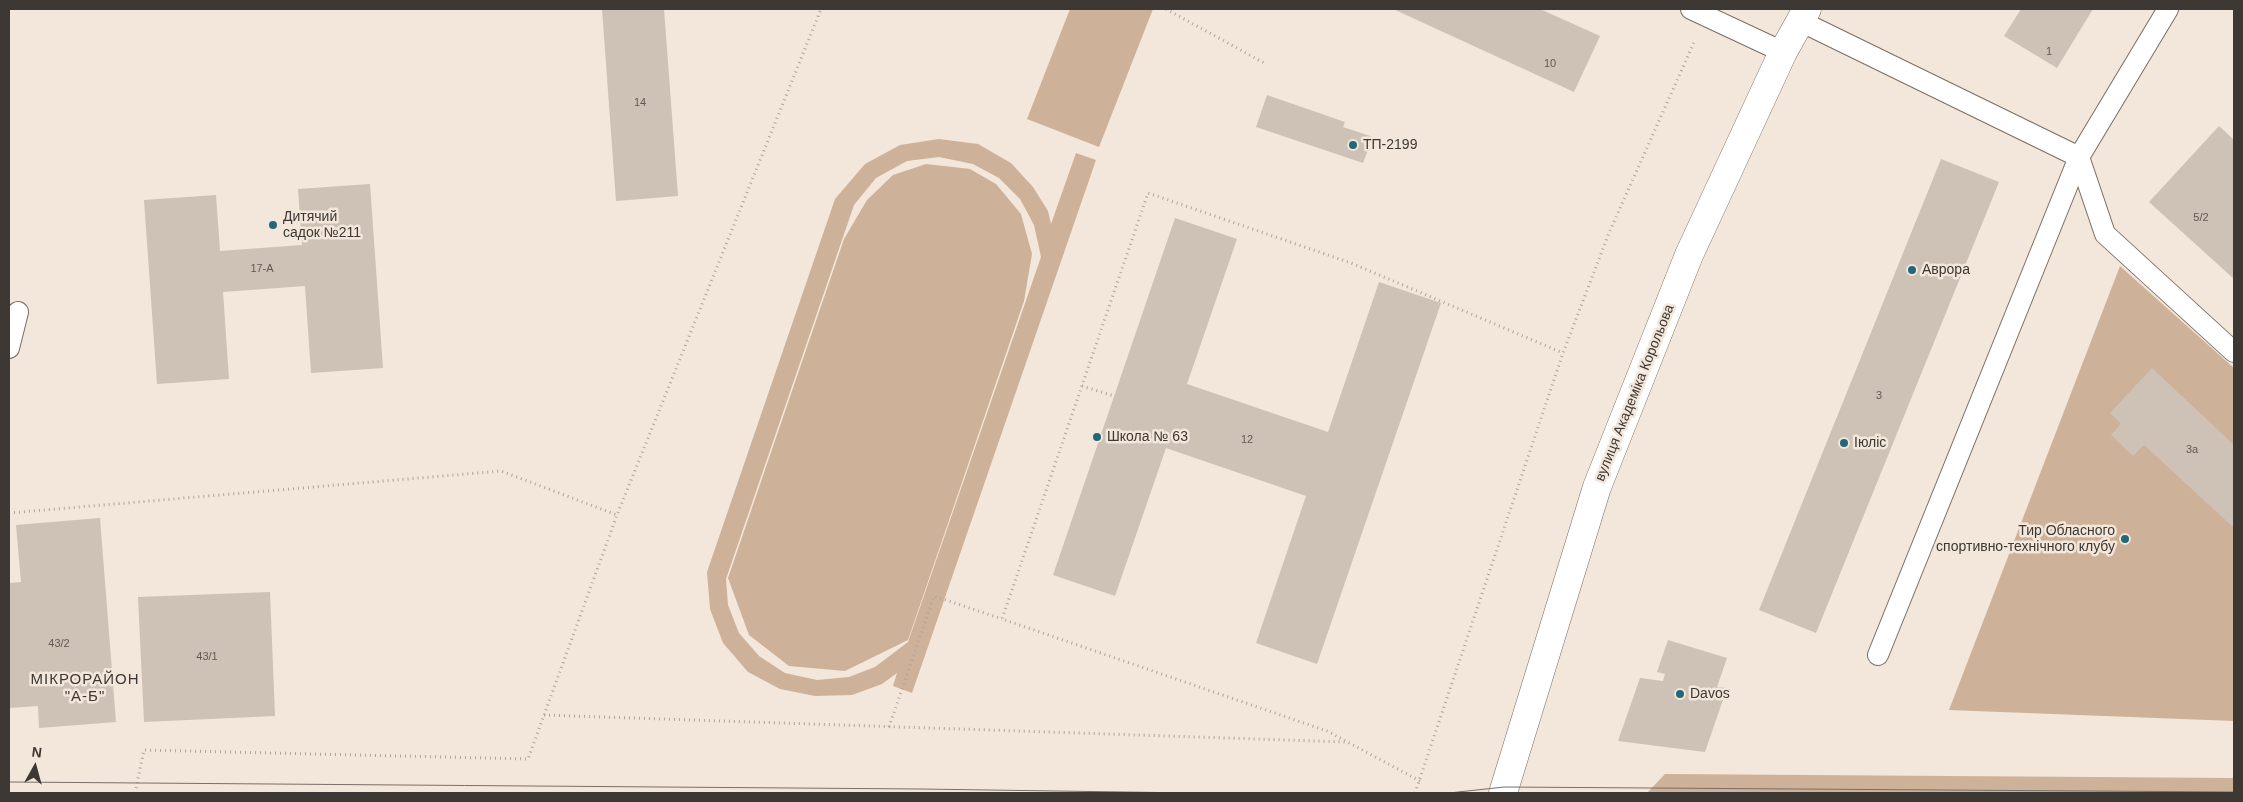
<!DOCTYPE html>
<html>
<head>
<meta charset="utf-8">
<style>
	body { margin:0 }
	#map { position:relative; width:2243px; height:802px; overflow:hidden; background:#f3e6da; font-family:Arial,sans-serif }
	canvas { display:block }
	.frame { position:absolute; inset:0; border:10px solid #3d3833; pointer-events:none }
	.north { position:absolute; left:10px; top:742px; width:50px; height:50px; -webkit-text-stroke:4px #f3e6da; paint-order:stroke; rotate:7deg; font-size:14px; font-weight:700; line-height:20px; text-align:center; color:#3d3833 }
	.north::after { content:''; display:block; margin:auto; width:18px; height:22px; background:#3d3833; clip-path:polygon(50% 0,100% 100%,50% 72%,0 100%) }
</style>
</head>
<body>
<div id="map">
<canvas width="2243" height="802"></canvas>
<div class="frame"></div>
<div class="north">N</div>
</div>
<script>
const g = document.querySelector('canvas').getContext('2d');
g.lineJoin = 'round';
function paint(path, color) {
  g.fillStyle = color;
  g.fill(path, 'evenodd');
}
function shape(rows) {
  const path = new Path2D();
  for (const r of rows) {
    path.moveTo(r[0], r[1]);
    for (let i = 2; i < r.length; i += 2) path.lineTo(r[i], r[i + 1]);
  }
  return path;
}
function stroke(path, color, width, dash) {
  g.strokeStyle = color;
  g.lineWidth = width;
  g.lineCap = dash ? 'butt' : 'round';
  g.setLineDash(dash || []);
  g.stroke(path);
}
function drawText(font, color, halo, rows, align = 'center') {
  g.font = font + ' Arial,sans-serif';
  g.lineWidth = 5;
  g.setLineDash([]);
  g.textBaseline = 'middle';
  g.strokeStyle = halo;
  g.fillStyle = color;
  for (const [text, x, y, turn = 0] of rows) {
    g.save();
    g.translate(x, y);
    g.rotate((+turn || 0) * Math.PI / 180);
    g.textAlign = isNaN(turn) ? turn : align;
    if (halo) g.strokeText(text, 0, 0);
    g.fillText(text, 0, 0);
    g.restore();
  }
}
const green = shape([
	[1070,9,1153,9,1099,147,1027,119],
	[939,139,978,144,1011,163,1033,187,1048,211,1051,224,1076,153,1096,160,912,693,893,686,897,673,882,684,852,695,815,696,780,689,748,672,723,643,710,609,707,572,835,199,865,164,900,145],
	[939,157,973,164,999,178,1020,199,1034,225,1041,257,908,642,875,667,849,677,817,680,785,673,759,656,739,633,728,605,726,579,854,205,876,178,907,161],
	[926,164,970,169,996,184,1021,214,1032,254,1024,301,908,640,845,671,789,666,749,635,728,578,844,239,867,200,893,175],
	[2120,266,2234,368,2234,721,1949,710],
	[1665,774,2234,778,2234,793,1647,793]
]);
const building = shape([
	[602,9,664,9,678,196,616,201],
	[1393,9,1540,9,1600,36,1574,92],
	[2021,9,2093,9,2057,68,2004,36],
	[1267,95,1345,122,1343,127,1373,137,1363,163,1256,127],
	[2219,126,2234,140,2234,279,2149,202],
	[1941,159,1999,182,1816,633,1759,610],
	[370,184,383,368,311,373,305,286,223,292,229,379,157,384,144,200,216,195,220,251,302,245,298,189],
	[1175,218,1237,239,1187,384,1328,432,1379,282,1441,303,1317,664,1256,643,1306,496,1166,448,1115,596,1053,575],
	[2152,368,2234,445,2234,528,2144,445,2133,456,2111,435,2121,424,2110,413],
	[100,518,116,722,39,728,38,706,9,708,9,583,21,582,16,525],
	[270,592,275,716,144,722,138,597],
	[1668,640,1727,658,1717,687,1727,688,1705,752,1618,741,1640,678,1663,681,1665,674,1657,672]
]);
const path = shape([
	[1166,9,1266,64],
	[1082,386,1114,396],
	[9,513,501,471,617,515],
	[544,715,1345,742],
	[889,727,934,596,1002,619],
	[1420,781,1327,731,1002,619,1148,193,1351,263,1563,353],
	[135,793,144,750,528,759,617,515,821,9],
	[1415,793,1563,353,1609,233,1695,40]
]);
const lane = shape([
	[1691,9,1783,52],
	[1800,21,2079,157,2105,234,2234,352],
	[9,348,18,312],
	[1878,655,2079,157,2168,9]
]);
const secondary = shape([
	[1503,793,1597,487,1689,255,1783,52,1807,9]
]);
const tram = shape([
	[9,782,921,789,1192,793],
	[1449,793,1504,787,2234,792]
]);
const markers = [
	[1353,145,5,"#236779"],
	[273,225,5,"#236779"],
	[1912,270,5,"#236779"],
	[1097,437,5,"#236779"],
	[1844,443,5,"#236779"],
	[2125,539,5,"#236779"],
	[1680,694,5,"#236779"]
];
const numberNames = [
	["1",2049,52],
	["10",1550,64],
	["14",640,103],
	["5/2",2201,218],
	["17-А",262,269],
	["3",1879,396],
	["12",1247,440],
	["3а",2192,450],
	["43/2",59,644],
	["43/1",207,657]
];
const poiNames = [
	["ТП-2199",1363,145],
	["Дитячий",283,217],
	["садок №211",283,233],
	["Аврора",1922,270],
	["Школа № 63",1107,437],
	["Іюліс",1854,443],
	["Тир Обласного",2115,531,"right"],
	["спортивно-технічного клубу",2115,547,"right"],
	["Davos",1690,694]
];
const streetNames = [
	["вулиця Академіка Корольова",1635,393,-68]
];
const neighbourhoodNames = [
	["МІКРОРАЙОН",85,680],
	["\"А-Б\"",85,697]
];
paint(green, '#ceb199');
paint(building, '#cec1b5');
stroke(lane, '#7a6e63', 22);
stroke(secondary, '#7a6e63', 29);
stroke(path, '#aea49b', 3, [1, 4]);
stroke(lane, '#fff', 20);
stroke(secondary, '#fff', 28);
stroke(tram, '#776f68', 1);
for (const [x, y, r, color] of markers) {
  const dot = new Path2D();
  dot.arc(x, y, r, 0, 2 * Math.PI);
  g.fillStyle = color;
  g.fill(dot);
  stroke(dot, '#f3e6da', 2);
}
drawText('11px', '#615a54', null, numberNames);
drawText('14px', '#3d3833', '#f3e6da', poiNames, 'left');
drawText('14px', '#3d3833', '#f3e6da', streetNames);
g.letterSpacing = '1px';
drawText('15px', '#3d3833', '#f3e6da', neighbourhoodNames);
g.letterSpacing = '0px';
</script>
</body>
</html>
